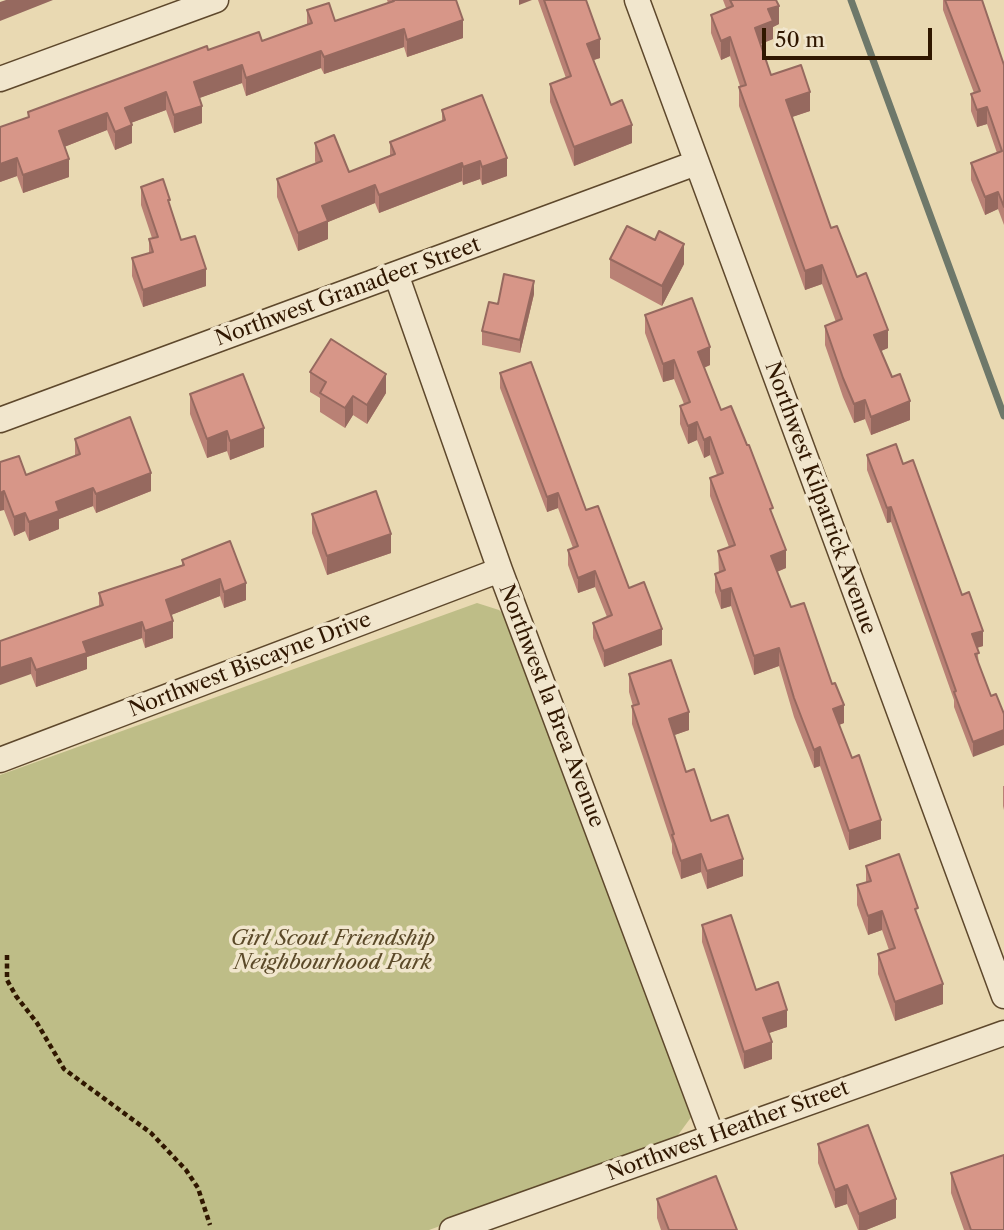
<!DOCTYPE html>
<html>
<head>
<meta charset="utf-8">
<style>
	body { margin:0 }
	#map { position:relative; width:1004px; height:1230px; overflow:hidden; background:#e9d9b2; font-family:"Libre Caslon Text",serif }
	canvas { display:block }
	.scale { position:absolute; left:762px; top:28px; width:170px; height:32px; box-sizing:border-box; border:4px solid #301700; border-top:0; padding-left:9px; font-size:21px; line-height:24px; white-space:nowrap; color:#301700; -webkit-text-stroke:5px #f1e6cd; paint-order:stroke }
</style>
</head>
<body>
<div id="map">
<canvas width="1004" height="1230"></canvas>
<div class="scale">50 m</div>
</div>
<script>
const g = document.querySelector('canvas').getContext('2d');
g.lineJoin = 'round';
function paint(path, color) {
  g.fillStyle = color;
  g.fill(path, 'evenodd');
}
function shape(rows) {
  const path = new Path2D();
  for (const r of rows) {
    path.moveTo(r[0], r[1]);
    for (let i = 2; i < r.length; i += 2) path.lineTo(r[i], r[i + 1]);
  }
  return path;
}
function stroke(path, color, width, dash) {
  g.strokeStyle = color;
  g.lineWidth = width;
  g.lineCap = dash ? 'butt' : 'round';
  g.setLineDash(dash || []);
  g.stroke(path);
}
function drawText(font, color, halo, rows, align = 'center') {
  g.font = font + ' "Libre Caslon Text",serif';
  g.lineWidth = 7;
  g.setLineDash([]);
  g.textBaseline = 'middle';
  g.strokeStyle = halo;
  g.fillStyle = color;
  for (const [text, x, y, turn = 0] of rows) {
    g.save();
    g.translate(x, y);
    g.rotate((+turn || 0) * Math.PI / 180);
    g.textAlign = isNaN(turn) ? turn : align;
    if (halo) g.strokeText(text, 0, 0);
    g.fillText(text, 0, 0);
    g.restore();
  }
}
const green = shape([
	[477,603,499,610,510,620,692,1116,678,1135,620,1161,429,1230,0,1230,0,775]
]);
const stream = shape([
	[851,0,1004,416]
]);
const path = shape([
	[7,955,7,980,16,996,37,1023,64,1069,151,1133,186,1170,198,1188,210,1225]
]);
const minor = shape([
	[637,0,1004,996],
	[0,79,216,0],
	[396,274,500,570,712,1136],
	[0,420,696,163],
	[0,760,500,570],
	[452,1230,1004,1033]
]);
const wall = shape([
	[387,0,456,0,463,38,407,57,404,47,324,74,321,68,246,96,242,83,199,98,202,123,174,133,166,110,131,123,132,143,115,150,107,130,64,147,69,177,23,193,17,176,0,182,0,127,28,117,28,112,208,50,262,41,307,24,307,10,335,21,388,3],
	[538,0,586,0,600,58,594,60,611,105,632,143,574,166,550,102,550,84,566,78],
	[723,0,776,0,779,24,773,27,773,39,761,44,771,75,810,111,792,117,831,228,857,277,888,348,881,351,910,420,871,435,865,419,854,423,843,397,825,345,825,326,836,322,822,284,805,290,739,106,739,87,740,86,730,56,721,60,711,33,711,15,726,8],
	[943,0,982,0,1004,65,1004,225,998,209,985,215,971,180,971,163,997,153,987,124,977,127,971,111,971,94,974,93,943,10],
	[442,110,507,176,482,185,480,179,463,185,462,181,379,213,375,203,328,222,328,239,298,251,277,197,277,179,316,164,315,161,315,143,349,172,390,156,390,142,442,121],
	[141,187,170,207,181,240,206,286,143,307,132,276,132,258,149,253,149,239,152,238,141,205],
	[610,259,684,264,662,306,610,278],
	[534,294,520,353,482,345,482,331,498,304],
	[645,315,710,365,704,368,721,410,773,516,786,568,777,572,791,607,844,723,839,725,881,839,849,850,820,766,814,768,794,717,779,666,754,675,731,606,721,609,715,592,715,574,719,572,718,551,729,547,710,496,710,478,717,475,710,455,704,458,697,440,688,444,680,424,680,406,684,404,674,379,663,382,645,333],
	[310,372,386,393,367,424,353,415,345,428,320,412,320,398,310,392],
	[500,373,586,510,629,588,662,645,604,667,593,638,593,623,607,617,595,587,578,593,568,565,568,550,573,548,558,508,547,512,500,388],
	[190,394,264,447,230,460,227,451,207,458,190,414],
	[75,439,151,491,96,513,93,506,59,519,59,529,29,541,25,531,14,536,4,510,0,462,26,475,75,456],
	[867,455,903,464,962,595,983,646,977,648,979,664,991,696,973,757,954,707,954,700,891,522,887,523,867,470],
	[312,514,391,553,327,575,312,533],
	[230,541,246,600,224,608,220,596,171,615,173,638,145,648,142,638,87,657,87,669,36,687,31,674,0,641,99,607,99,593,182,565,182,560],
	[629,674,689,730,674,735,686,772,711,821,743,876,707,889,701,872,681,879,672,853,672,844,632,724,632,706,633,706,629,692],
	[1003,786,1004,786,1004,810,1003,806],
	[866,866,918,916,943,1004,895,1021,878,974,878,954,889,950,882,930,868,935,857,905,857,885,866,883],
	[702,925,787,1027,769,1033,772,1059,744,1069,702,942],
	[818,1144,896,1218,866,1230,858,1230,847,1204,835,1208,818,1163],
	[951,1173,1004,1230,964,1230,951,1193],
	[657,1199,737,1230,661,1230,657,1218]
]);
const shadedWall = shape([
	[6,0,53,0,0,21,0,2],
	[519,0,532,0,519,5],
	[779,6,779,24,773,27,773,39,755,46,755,28,768,9],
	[463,20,463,38,407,57,407,40],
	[404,29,404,47,324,74,324,57],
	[730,37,730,56,721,60,721,41],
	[600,39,600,58,587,62,587,44],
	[321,51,321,68,246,96,246,78],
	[242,65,242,83,194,100,194,82],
	[166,92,166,110,125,125,125,108],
	[810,92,810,111,786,119,786,100],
	[202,106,202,123,174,133,174,115],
	[987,107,987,124,977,127,977,110],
	[107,113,107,130,59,149,59,131],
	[132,125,132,143,115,150,115,132],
	[632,125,632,143,574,166,574,147],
	[17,158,17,176,0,182,0,164],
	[507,158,507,176,482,185,482,167],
	[69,159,69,177,23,193,23,175],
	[480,161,480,179,463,185,463,167],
	[462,163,462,181,379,213,379,195],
	[375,185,375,203,328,222,328,239,298,251,298,233,322,206],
	[998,192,998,209,985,215,985,197],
	[684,244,684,264,662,306,662,286],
	[822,265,822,284,805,290,805,271],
	[206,269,206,286,143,307,143,290],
	[534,281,534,294,520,353,520,340],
	[888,330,888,348,874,354,874,335],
	[710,347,710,365,698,370,698,352],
	[674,360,674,379,663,382,663,364],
	[386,374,386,393,367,424,367,405],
	[353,396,353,415,345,428,345,408],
	[865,400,865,419,854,423,854,404],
	[910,401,910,420,871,435,871,417],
	[697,422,697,440,688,444,688,426],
	[264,428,264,447,230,460,230,441],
	[227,431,227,451,207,458,207,439],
	[710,437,710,455,704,458,704,440],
	[151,473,151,491,96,513,96,494],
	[93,488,93,506,59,519,59,529,29,541,29,522,56,502],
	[4,491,4,510,0,511,0,493],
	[558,493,558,508,547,512,547,497],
	[891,507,891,522,887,523,887,508],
	[25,513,25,531,14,536,14,517],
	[391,534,391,553,327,575,327,556],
	[786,550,786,568,771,574,771,556],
	[595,571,595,587,578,593,578,578],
	[220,579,220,596,166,617,166,600],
	[246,583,246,600,224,608,224,592],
	[731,588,731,606,721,609,721,591],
	[173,621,173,638,145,648,145,631],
	[142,622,142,638,87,657,87,669,36,687,36,670,83,642],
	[662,629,662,645,604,667,604,651],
	[983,631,983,646,972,649,972,634],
	[779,648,779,666,754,675,754,656],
	[31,658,31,674,0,685,0,668],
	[844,705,844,723,833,727,833,709],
	[689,712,689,730,669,737,669,719],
	[1004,730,1004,745,973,757,973,742],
	[820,747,820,766,814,768,814,750],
	[881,820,881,839,849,850,849,831],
	[701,854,701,872,681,879,681,861],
	[743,859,743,876,707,889,707,871],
	[882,911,882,930,868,935,868,916],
	[943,984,943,1004,895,1021,895,1002],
	[787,1010,787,1027,763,1035,763,1018],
	[772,1042,772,1059,744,1069,744,1052],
	[847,1185,847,1204,835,1208,835,1190],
	[896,1199,896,1218,866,1230,859,1230,859,1214]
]);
const building = shape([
	[393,0,456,0,463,20,407,40,404,29,324,57,321,51,246,78,242,65,194,82,202,106,174,115,166,92,125,108,132,125,115,132,107,113,59,131,69,159,23,175,17,158,0,164,0,127,29,117,28,112,207,46,208,50,259,32,262,41,312,23,307,10,329,3,335,21,394,1,393,0],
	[544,0,586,0,600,39,587,44,611,105,622,100,632,125,574,147,550,84,571,76,544,0],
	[730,0,776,0,779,6,768,9,773,21,755,28,771,75,801,65,810,92,786,100,831,228,837,226,857,277,866,273,888,330,874,335,892,377,900,374,910,401,871,417,865,400,854,404,843,378,825,326,842,319,822,265,805,271,739,87,746,85,730,37,721,41,711,15,733,6,730,0],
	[945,0,982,0,1004,65,1004,207,998,192,985,197,971,163,1002,151,987,107,977,110,971,94,980,91,945,0],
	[482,95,507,158,482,167,480,161,463,167,462,163,379,195,375,185,322,206,328,221,298,233,277,179,322,161,315,143,334,135,349,172,395,154,390,142,445,120,442,110,482,95],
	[163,179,170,200,168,200,181,240,195,236,206,269,143,290,132,258,153,252,149,239,158,237,141,187,163,179],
	[627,226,655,240,659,231,684,244,662,286,610,259,627,226],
	[504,274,534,281,520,340,482,331,489,302,498,304,504,274],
	[692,298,710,347,698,352,721,410,731,406,747,445,749,445,773,508,770,509,786,550,771,556,791,607,804,603,832,684,835,683,844,705,833,709,852,758,859,755,881,820,849,831,820,747,814,750,794,698,779,648,754,656,731,588,721,591,715,574,725,570,718,551,735,545,710,478,723,473,710,437,704,440,697,422,688,426,680,406,690,402,674,360,663,364,645,315,692,298],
	[331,339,386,374,367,405,353,396,345,408,320,393,326,382,310,372,331,339],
	[531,362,586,510,598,506,629,588,644,582,662,629,604,651,593,623,612,615,595,571,578,578,568,550,578,546,558,493,547,497,500,373,531,362],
	[243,374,264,428,230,441,227,431,207,439,190,394,243,374],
	[130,417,151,473,96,494,93,488,56,502,59,511,29,522,25,513,14,517,4,491,0,493,0,462,19,456,26,475,80,454,75,439,130,417],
	[896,444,903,464,913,460,962,595,969,592,983,631,972,634,979,653,975,654,991,696,996,694,1004,714,1004,730,973,742,954,692,956,691,891,507,887,508,867,455,896,444],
	[376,491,391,534,327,556,312,514,376,491],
	[230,541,246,583,224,592,220,579,166,600,173,621,145,631,142,622,83,642,87,653,36,670,31,658,0,668,0,641,103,605,99,593,184,565,182,560,230,541],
	[671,660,689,712,669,719,686,772,694,769,711,821,728,815,743,859,707,871,701,854,681,861,672,835,674,834,632,706,639,704,629,674,671,660],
	[899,854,918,908,915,909,943,984,895,1002,878,954,895,948,882,911,868,916,857,885,871,881,866,866,899,854],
	[731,915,756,990,778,982,787,1010,763,1018,772,1042,744,1052,702,925,731,915],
	[868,1125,896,1199,859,1214,847,1185,835,1190,818,1144,868,1125],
	[1004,1155,1004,1230,971,1230,951,1173,1004,1155],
	[716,1176,737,1230,669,1230,657,1199,716,1176]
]);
const streetNames = [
	["Northwest Granadeer Street",348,292,-20],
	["Northwest Kilpatrick Avenue",820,498,70],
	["Northwest Biscayne Drive",250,665,-21],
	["Northwest la Brea Avenue",551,706,69],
	["Northwest Heather Street",728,1131,-20]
];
const parkNames = [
	["Girl Scout Friendship",333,939],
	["Neighbourhood Park",333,963]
];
paint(green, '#bebd87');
stroke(stream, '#6e786a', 7);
stroke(minor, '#5e482c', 27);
stroke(path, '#301700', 4.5, [5, 3.5]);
stroke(minor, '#f1e6cd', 24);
paint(wall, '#b98175');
paint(shadedWall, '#96695f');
paint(building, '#d79688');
stroke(building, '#96695f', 2);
drawText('21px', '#301700', '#f1e6cd', streetNames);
drawText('italic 21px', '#5b4928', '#f1e6cd', parkNames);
</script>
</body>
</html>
